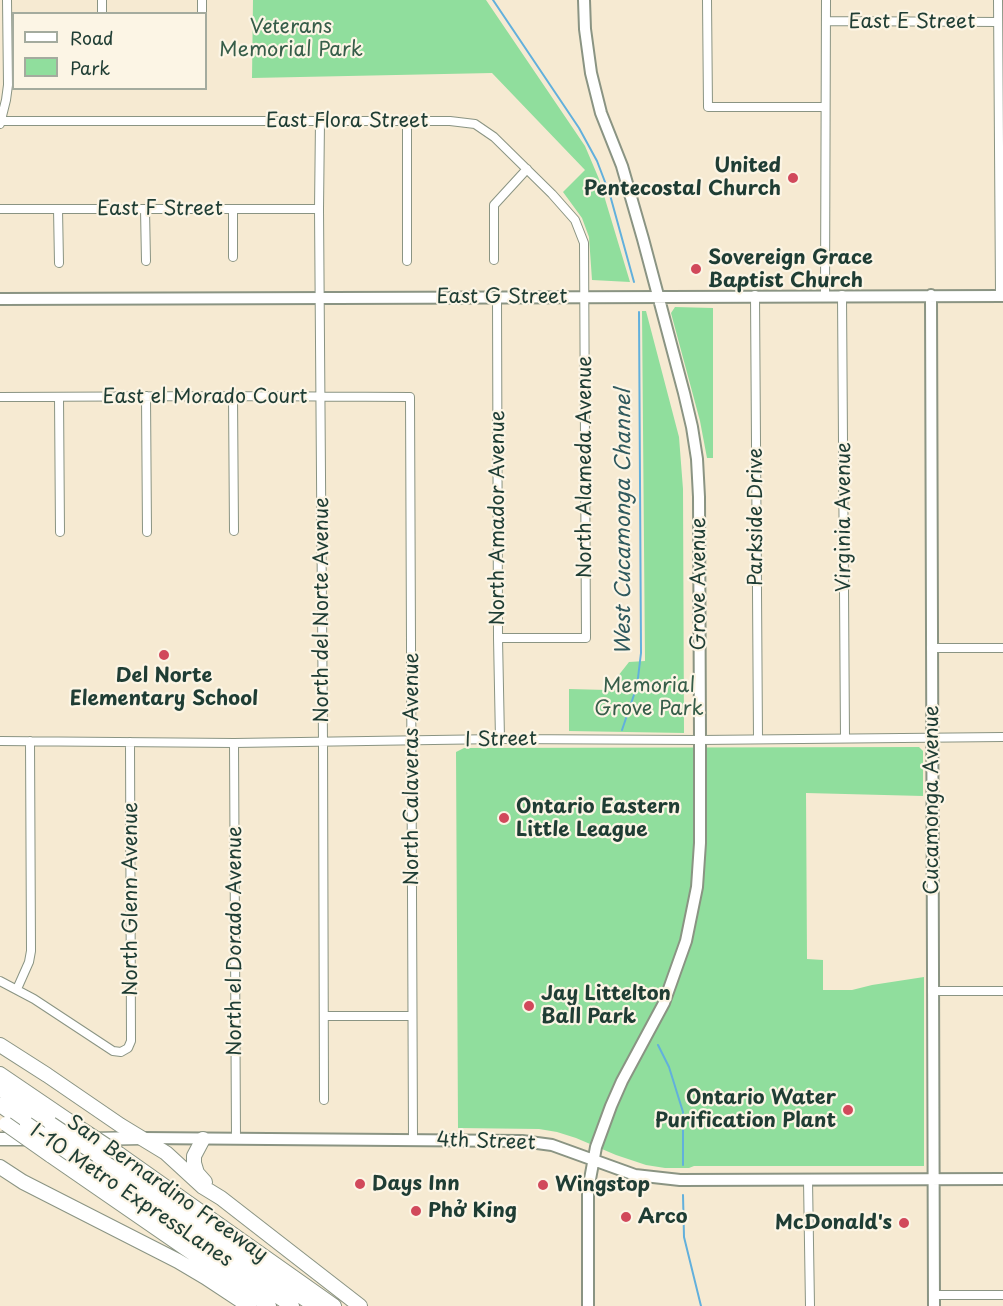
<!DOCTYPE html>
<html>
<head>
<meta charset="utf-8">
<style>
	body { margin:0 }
	#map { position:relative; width:1003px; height:1306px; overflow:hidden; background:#f6ead2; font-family:"Playpen Sans",sans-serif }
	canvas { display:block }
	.legend { position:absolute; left:12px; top:12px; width:195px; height:78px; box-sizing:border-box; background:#fcf5e5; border:2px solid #a4ab9e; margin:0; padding:8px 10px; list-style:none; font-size:18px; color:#1f3d34 }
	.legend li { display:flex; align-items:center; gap:12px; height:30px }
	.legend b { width:30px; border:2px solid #a4ab9e }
</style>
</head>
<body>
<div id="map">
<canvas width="1003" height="1306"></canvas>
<ul class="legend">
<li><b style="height:8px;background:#fff"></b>Road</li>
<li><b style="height:16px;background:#90de9d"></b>Park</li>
</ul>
</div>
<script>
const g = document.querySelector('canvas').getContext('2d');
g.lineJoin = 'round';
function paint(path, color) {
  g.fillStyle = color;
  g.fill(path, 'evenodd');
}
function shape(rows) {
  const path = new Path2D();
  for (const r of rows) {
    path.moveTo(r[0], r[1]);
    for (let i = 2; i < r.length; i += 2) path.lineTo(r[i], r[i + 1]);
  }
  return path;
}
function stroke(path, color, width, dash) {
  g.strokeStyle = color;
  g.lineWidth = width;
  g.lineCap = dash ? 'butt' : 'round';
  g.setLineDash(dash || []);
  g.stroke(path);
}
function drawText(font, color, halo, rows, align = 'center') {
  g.font = font + ' "Playpen Sans",sans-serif';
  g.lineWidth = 4.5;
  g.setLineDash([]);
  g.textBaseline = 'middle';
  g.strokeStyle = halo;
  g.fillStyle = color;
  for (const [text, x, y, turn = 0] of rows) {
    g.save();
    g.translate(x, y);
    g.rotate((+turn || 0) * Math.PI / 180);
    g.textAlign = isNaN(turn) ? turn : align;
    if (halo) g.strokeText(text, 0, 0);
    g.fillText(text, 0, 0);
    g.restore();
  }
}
const green = shape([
	[253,0,486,0,585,146,599,179,630,282,592,280,589,237,582,218,563,192,585,170,492,73,252,78],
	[675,307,713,308,713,458,707,458,700,421,671,313],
	[642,311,646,311,679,437,683,489,684,733,569,731,569,689,607,690,629,662,645,661],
	[919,747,923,751,923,796,806,793,807,959,823,960,823,990,852,990,872,985,924,977,924,1166,694,1166,689,1168,665,1168,646,1165,616,1155,576,1138,557,1132,539,1129,458,1128,456,752,464,748]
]);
const stream = shape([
	[493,0,579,128,597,161,610,195,634,282],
	[622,730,637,686,641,653,639,312],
	[658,1045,669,1067,683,1112,683,1165],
	[683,1195,684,1237,701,1306]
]);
const street = shape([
	[202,0,202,14],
	[707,0,708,107,825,107],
	[998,0,1000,295],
	[102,14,102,0],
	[826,21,998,22],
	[1,121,450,121,475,124,494,137,552,194,575,220,584,243,586,638,498,638],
	[320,121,319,209,323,742,324,1100],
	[0,124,6,100,8,85,7,0],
	[0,209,319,209],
	[58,209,59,263],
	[145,209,146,261],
	[233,209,233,257],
	[494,260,494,205,527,169],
	[407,261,407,120],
	[755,295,758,739],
	[825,295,826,0],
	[842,295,845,738],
	[497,297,498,638,500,739],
	[146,396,147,532],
	[233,396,234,531],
	[0,397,233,396,410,397,413,1140],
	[59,397,60,532],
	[931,648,1003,648],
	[0,741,234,743,500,739,700,740,1003,737],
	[234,743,236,1139],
	[0,981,34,999,113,1051,121,1052,128,1048,131,1041,130,742],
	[17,989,29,962,31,951,30,741],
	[932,991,1003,991],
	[324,1016,412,1016],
	[808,1180,810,1306],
	[934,1295,1003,1295]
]);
const secondary = shape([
	[584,0,585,29,591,73,601,113,622,166,643,239,684,393,692,427,697,459,699,497,700,740,700,843,697,887,686,941,664,1003,622,1081,611,1106,596,1147,588,1190,588,1306],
	[931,295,934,1306],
	[0,299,1003,296],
	[142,1138,522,1141,552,1145,635,1175,680,1180,1003,1179]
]);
const primary = shape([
	[0,1139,30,1139],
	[92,1139,142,1138]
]);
const highway = shape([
	[0,1045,47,1075,120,1125,166,1153,203,1187,221,1198,360,1306],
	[0,1074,75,1125],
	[0,1089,51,1124],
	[0,1105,27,1124],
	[203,1139,194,1156,194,1163,197,1173,205,1182],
	[119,1154,334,1306],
	[50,1155,269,1306],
	[72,1155,292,1306],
	[97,1155,315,1306],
	[0,1167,23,1182,178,1261,205,1277,249,1306]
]);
const highwayBridge = shape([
	[6,1124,50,1155],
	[27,1124,72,1155],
	[51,1124,97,1155],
	[75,1125,119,1154]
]);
const markers = [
	[793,178,6,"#d1495b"],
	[696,269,6,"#d1495b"],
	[164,655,6,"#d1495b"],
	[504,818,6,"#d1495b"],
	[529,1006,6,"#d1495b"],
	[848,1110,6,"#d1495b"],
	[360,1184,6,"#d1495b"],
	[543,1185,6,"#d1495b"],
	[416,1211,6,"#d1495b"],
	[626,1217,6,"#d1495b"],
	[904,1223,6,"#d1495b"]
];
const streetNames = [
	["East E Street",912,22],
	["East Flora Street",347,121],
	["East F Street",160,209],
	["East G Street",502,297],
	["East el Morado Court",205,397],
	["North Alameda Avenue",585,467,-90],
	["Parkside Drive",756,517,-90],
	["Virginia Avenue",844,517,-90],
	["North Amador Avenue",498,518,-90],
	["Grove Avenue",699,584,-90],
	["North del Norte Avenue",322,610,-90],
	["I Street",501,740,-1],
	["North Calaveras Avenue",412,769,-90],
	["Cucamonga Avenue",932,800,-90],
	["North Glenn Avenue",131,899,-90],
	["North el Dorado Avenue",235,941,-90],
	["4th Street",486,1142,2],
	["San Bernardino Freeway",167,1189,35],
	["I-10 Metro ExpressLanes",131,1196,34]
];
const parkNames = [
	["Veterans",291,27],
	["Memorial Park",291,50],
	["Memorial",649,686],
	["Grove Park",649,709]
];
const poiNames = [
	["United",781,166,"right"],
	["Pentecostal Church",781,189,"right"],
	["Sovereign Grace",708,258],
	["Baptist Church",708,281],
	["Del Norte",164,676,"center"],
	["Elementary School",164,699,"center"],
	["Ontario Eastern",516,807],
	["Little League",516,830],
	["Jay Littelton",541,994],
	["Ball Park",541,1017],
	["Ontario Water",836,1098,"right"],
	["Purification Plant",836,1121,"right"],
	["Days Inn",372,1184],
	["Wingstop",555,1185],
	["Phở King",428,1211],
	["Arco",638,1217],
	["McDonald's",892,1223,"right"]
];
const waterNames = [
	["West Cucamonga Channel",624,522,-90]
];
paint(green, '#90de9d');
stroke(stream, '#62b0dc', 2);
stroke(street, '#8a9483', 10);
stroke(secondary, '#8a9483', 14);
stroke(primary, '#8a9483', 15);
stroke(highway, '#8a9483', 16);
stroke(street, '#fff', 8);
stroke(secondary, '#fff', 10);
stroke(primary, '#fff', 12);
stroke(highway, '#fff', 14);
stroke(highwayBridge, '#8a9483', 16, []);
stroke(highwayBridge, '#fff', 14);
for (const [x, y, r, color] of markers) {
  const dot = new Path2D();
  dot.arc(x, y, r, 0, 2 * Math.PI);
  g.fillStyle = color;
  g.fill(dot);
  stroke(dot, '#fcf5e5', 2);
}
drawText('20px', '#1f3d34', '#fcf5e5', streetNames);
drawText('20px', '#365d49', '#fcf5e5', parkNames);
drawText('bold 20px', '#1f3d34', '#fcf5e5', poiNames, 'left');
drawText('italic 21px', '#305a5e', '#fcf5e5', waterNames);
</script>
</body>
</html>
